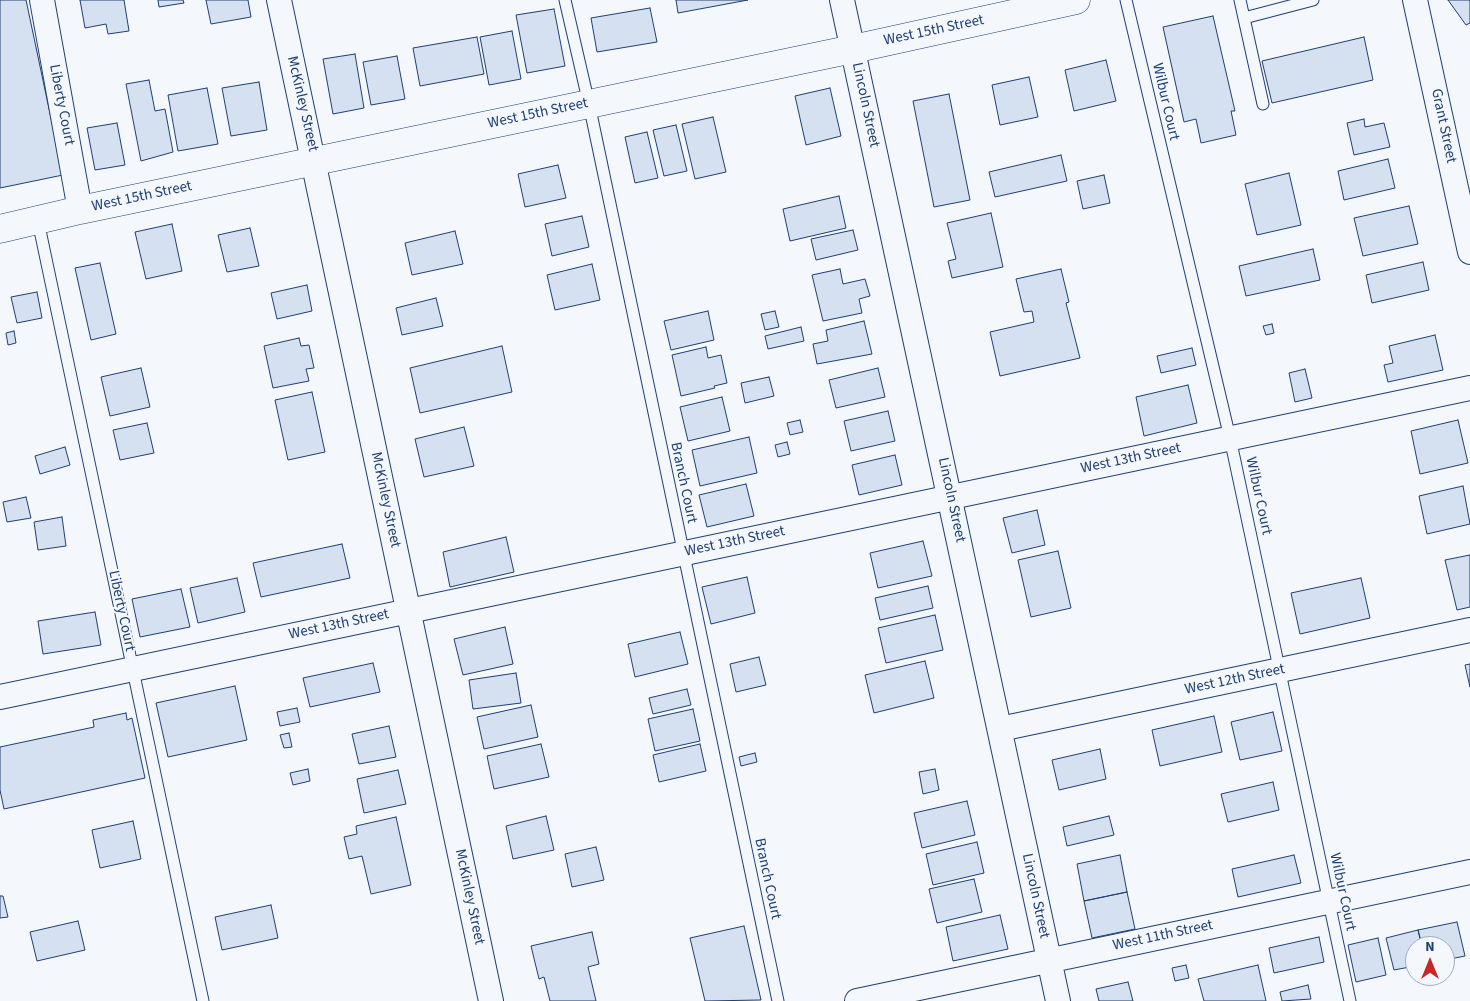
<!DOCTYPE html>
<html>
<head>
<meta charset="utf-8">
<style>
	body { margin:0 }
	#map { position:relative; width:1470px; height:1001px; overflow:hidden; background:#f4f7fb; font-family:"Source Sans 3",sans-serif }
	canvas { display:block }
	.north { position:absolute; left:1405px; top:936px; width:50px; height:50px; box-sizing:border-box; background:#f4f7fb; border:1px solid #9eadc5; border-radius:50%; rotate:0deg; font-size:14px; font-weight:700; line-height:20px; text-align:center; color:#1d3f73 }
	.north::after { content:''; display:block; margin:auto; width:18px; height:22px; background:#c62828; clip-path:polygon(50% 0,100% 100%,50% 72%,0 100%) }
</style>
</head>
<body>
<div id="map">
<canvas width="1470" height="1001"></canvas>
<div class="north">N</div>
</div>
<script>
const g = document.querySelector('canvas').getContext('2d');
g.lineJoin = 'round';
function paint(path, color) {
  g.fillStyle = color;
  g.fill(path, 'evenodd');
}
function shape(rows) {
  const path = new Path2D();
  for (const r of rows) {
    path.moveTo(r[0], r[1]);
    for (let i = 2; i < r.length; i += 2) path.lineTo(r[i], r[i + 1]);
  }
  return path;
}
function stroke(path, color, width, dash) {
  g.strokeStyle = color;
  g.lineWidth = width;
  g.lineCap = dash ? 'butt' : 'round';
  g.setLineDash(dash || []);
  g.stroke(path);
}
function drawText(font, color, halo, rows, align = 'center') {
  g.font = font + ' "Source Sans 3",sans-serif';
  g.lineWidth = 4;
  g.setLineDash([]);
  g.textBaseline = 'middle';
  g.strokeStyle = halo;
  g.fillStyle = color;
  for (const [text, x, y, turn = 0] of rows) {
    g.save();
    g.translate(x, y);
    g.rotate((+turn || 0) * Math.PI / 180);
    g.textAlign = isNaN(turn) ? turn : align;
    if (halo) g.strokeText(text, 0, 0);
    g.fillText(text, 0, 0);
    g.restore();
  }
}
const building = shape([
	[0,0,26,0,63,175,0,188,0,0],
	[80,0,124,0,129,31,108,34,106,24,85,28,80,0],
	[158,0,183,0,184,3,159,7,158,0],
	[206,0,248,0,251,17,211,24,206,0],
	[676,0,748,0,678,13,676,0],
	[1448,0,1470,0,1470,23,1466,25,1448,0],
	[650,8,657,42,597,52,591,18,650,8],
	[554,9,565,66,527,73,516,15,554,9],
	[1213,16,1235,111,1231,111,1236,135,1201,143,1196,119,1184,122,1163,27,1213,16],
	[512,31,521,79,489,85,480,37,512,31],
	[477,37,484,74,420,86,413,48,477,37],
	[1364,37,1373,80,1272,103,1262,61,1364,37],
	[355,54,364,108,333,114,323,59,355,54],
	[397,56,405,99,371,105,363,62,397,56],
	[1106,60,1116,101,1074,111,1065,70,1106,60],
	[1029,77,1038,117,1000,125,992,85,1029,77],
	[149,80,155,111,165,109,173,152,141,161,126,84,149,80],
	[259,82,267,130,231,136,222,88,259,82],
	[207,88,218,144,178,151,168,95,207,88],
	[830,88,841,136,806,145,795,96,830,88],
	[949,94,970,200,934,207,913,101,949,94],
	[713,117,726,172,695,179,682,124,713,117],
	[1364,119,1365,127,1384,123,1390,147,1354,155,1347,123,1364,119],
	[117,123,125,165,95,170,87,128,117,123],
	[676,125,687,171,664,176,653,130,676,125],
	[647,132,658,178,635,183,625,137,647,132],
	[1061,155,1067,181,995,197,989,172,1061,155],
	[1388,159,1395,188,1344,200,1338,171,1388,159],
	[558,165,566,198,525,207,518,174,558,165],
	[1289,173,1301,225,1257,235,1245,184,1289,173],
	[1104,175,1110,203,1083,209,1077,181,1104,175],
	[839,196,846,228,790,241,783,209,839,196],
	[1409,206,1418,244,1363,256,1354,218,1409,206],
	[991,213,1003,267,952,278,948,261,956,259,947,223,991,213],
	[582,216,589,247,552,256,545,224,582,216],
	[172,224,182,271,146,279,135,232,172,224],
	[250,228,259,266,227,272,218,235,250,228],
	[853,230,858,250,816,260,811,239,853,230],
	[455,231,463,264,412,275,405,243,455,231],
	[1313,249,1320,280,1246,296,1239,266,1313,249],
	[1423,262,1429,290,1372,303,1366,275,1423,262],
	[100,263,116,334,91,340,75,268,100,263],
	[592,264,600,300,555,310,547,275,592,264],
	[840,269,843,284,865,279,870,296,859,299,862,313,823,321,812,275,840,269],
	[1061,269,1069,302,1066,303,1080,358,1000,376,990,332,1034,322,1032,311,1024,312,1016,279,1061,269],
	[307,285,312,311,277,319,271,293,307,285],
	[37,292,42,318,17,323,11,297,37,292],
	[436,298,443,326,402,335,396,308,436,298],
	[708,311,714,340,671,350,664,321,708,311],
	[775,311,779,327,765,330,761,314,775,311],
	[864,321,872,354,817,364,813,344,828,341,826,330,864,321],
	[1272,324,1274,333,1266,335,1263,326,1272,324],
	[801,327,804,341,768,349,765,336,801,327],
	[14,331,16,343,8,345,6,333,14,331],
	[1435,335,1443,370,1388,382,1384,365,1393,363,1389,346,1435,335],
	[299,338,301,346,309,345,314,368,306,369,309,381,273,388,264,346,299,338],
	[502,346,512,392,420,413,410,368,502,346],
	[706,347,708,358,721,355,727,383,714,386,715,388,681,396,672,355,706,347],
	[1192,348,1196,365,1161,373,1157,356,1192,348],
	[141,368,150,407,110,416,101,377,141,368],
	[878,368,885,397,836,408,829,380,878,368],
	[1305,369,1312,398,1295,402,1289,373,1305,369],
	[769,377,774,396,745,403,741,383,769,377],
	[1188,385,1197,423,1144,436,1136,397,1188,385],
	[312,392,325,452,288,460,275,400,312,392],
	[722,397,730,431,688,441,680,407,722,397],
	[888,411,895,441,851,451,844,421,888,411],
	[800,420,803,432,790,435,787,423,800,420],
	[1458,420,1468,463,1420,474,1411,431,1458,420],
	[147,423,154,453,120,460,113,430,147,423],
	[464,427,474,466,424,477,415,439,464,427],
	[749,437,757,473,700,486,692,450,749,437],
	[787,442,790,454,778,457,775,445,787,442],
	[65,447,70,465,40,474,35,456,65,447],
	[895,455,902,485,859,495,852,465,895,455],
	[746,484,754,516,707,527,699,495,746,484],
	[1463,486,1470,524,1427,534,1419,496,1463,486],
	[26,497,31,518,7,522,3,502,26,497],
	[1037,510,1045,545,1012,553,1003,518,1037,510],
	[62,517,66,546,38,550,34,522,62,517],
	[506,537,514,572,450,587,443,552,506,537],
	[923,541,932,576,878,588,870,553,923,541],
	[342,544,350,578,261,597,253,563,342,544],
	[1058,551,1071,608,1031,617,1018,560,1058,551],
	[1470,555,1470,607,1457,610,1445,560,1470,555],
	[747,577,755,613,711,624,702,587,747,577],
	[237,578,245,612,198,623,190,588,237,578],
	[1361,578,1370,618,1300,634,1291,593,1361,578],
	[928,586,933,608,880,620,875,598,928,586],
	[181,589,190,627,140,637,132,599,181,589],
	[95,612,101,645,43,654,38,621,95,612],
	[935,615,943,650,886,663,878,628,935,615],
	[505,627,513,664,463,675,454,639,505,627],
	[680,632,688,664,635,677,628,644,680,632],
	[759,657,766,685,736,692,730,664,759,657],
	[925,661,934,698,874,713,865,675,925,661],
	[373,663,380,692,310,707,303,678,373,663],
	[1470,664,1470,687,1465,665,1470,664],
	[516,673,521,703,473,709,469,680,516,673],
	[235,686,247,740,168,757,156,703,235,686],
	[687,689,691,705,653,714,649,698,687,689],
	[531,705,538,737,484,749,477,717,531,705],
	[297,708,300,722,280,726,277,712,297,708],
	[693,709,700,741,655,751,648,719,693,709],
	[1273,712,1282,751,1240,760,1231,722,1273,712],
	[126,713,127,720,132,718,145,778,4,809,0,790,0,747,94,727,93,720,126,713],
	[1214,716,1222,752,1160,766,1152,730,1214,716],
	[389,726,396,757,359,764,352,734,389,726],
	[289,733,292,747,284,748,280,735,289,733],
	[541,744,549,777,494,789,487,756,541,744],
	[700,744,706,771,659,782,653,755,700,744],
	[1100,749,1106,779,1059,790,1052,760,1100,749],
	[755,753,757,762,741,766,739,757,755,753],
	[308,769,310,781,293,785,290,773,308,769],
	[935,769,939,790,923,794,919,772,935,769],
	[398,770,406,804,364,813,357,779,398,770],
	[1273,782,1279,810,1228,822,1221,794,1273,782],
	[967,801,975,835,922,848,914,813,967,801],
	[546,816,554,850,513,859,506,826,546,816],
	[1109,816,1114,835,1067,846,1063,827,1109,816],
	[396,817,411,885,371,894,362,856,349,859,344,837,357,834,356,826,396,817],
	[133,821,141,859,100,868,92,830,133,821],
	[977,842,984,873,933,885,926,854,977,842],
	[596,847,604,880,572,887,565,854,596,847],
	[1120,855,1127,892,1084,901,1077,864,1120,855],
	[1294,855,1301,883,1238,897,1232,869,1294,855],
	[974,879,982,912,937,923,929,889,974,879],
	[1127,892,1135,929,1092,938,1084,901,1127,892],
	[0,896,3,896,8,917,0,918,0,896],
	[271,905,278,938,222,950,215,917,271,905],
	[1000,915,1008,949,953,961,946,927,1000,915],
	[78,921,85,950,37,961,30,932,78,921],
	[1457,922,1465,956,1445,960,1445,946,1422,946,1418,930,1457,922],
	[744,926,761,1000,705,1001,690,938,744,926],
	[1418,930,1422,946,1415,946,1415,966,1394,970,1386,938,1418,930],
	[592,932,599,964,588,967,596,1001,550,1001,544,977,539,979,531,946,592,932],
	[1319,937,1324,962,1274,973,1269,948,1319,937],
	[1378,938,1386,975,1356,982,1348,945,1378,938],
	[1186,965,1189,978,1175,981,1172,968,1186,965],
	[1258,965,1266,1001,1204,1001,1198,979,1258,965],
	[1128,982,1133,1001,1099,1001,1096,989,1128,982],
	[1308,985,1311,999,1282,1001,1280,992,1308,985]
]);
const service = shape([
	[565,0,589,104,778,1001],
	[1126,0,1230,438,1350,1001],
	[1240,0,1263,104],
	[1244,18,1313,0],
	[38,221,203,1001]
]);
const minor = shape([
	[42,0,80,210],
	[279,0,491,1001],
	[842,0,1058,1001],
	[1415,0,1470,252],
	[0,697,1470,388],
	[1000,729,1470,630],
	[857,1001,1470,872]
]);
const secondary = shape([
	[0,229,80,210,853,49,1076,0]
]);
const streetNames = [
	["West 15th Street",934,31,-12],
	["Wilbur Court",1165,102,77],
	["McKinley Street",302,104,77],
	["Liberty Court",61,105,79],
	["Lincoln Street",865,105,78],
	["West 15th Street",538,114,-12],
	["Grant Street",1443,126,78],
	["West 15th Street",142,197,-12],
	["West 13th Street",1131,459,-12],
	["Branch Court",683,483,78],
	["Wilbur Court",1258,496,78],
	["McKinley Street",385,500,78],
	["Lincoln Street",951,500,78],
	["West 13th Street",735,542,-12],
	["Liberty Court",121,611,78],
	["West 13th Street",339,625,-12],
	["West 12th Street",1235,680,-12],
	["Branch Court",767,879,78],
	["Wilbur Court",1342,892,78],
	["Lincoln Street",1035,896,78],
	["McKinley Street",469,897,78],
	["West 11th Street",1163,936,-12]
];
paint(building, '#d5e0f0');
stroke(building, '#1d3f73', 1);
stroke(service, '#1d3f73', 13);
stroke(minor, '#1d3f73', 26);
stroke(secondary, '#1d3f73', 29);
stroke(service, '#f4f7fb', 11);
stroke(minor, '#f4f7fb', 24);
stroke(secondary, '#f4f7fb', 28);
drawText('15px', '#1d3f73', '#f4f7fb', streetNames);
</script>
</body>
</html>
